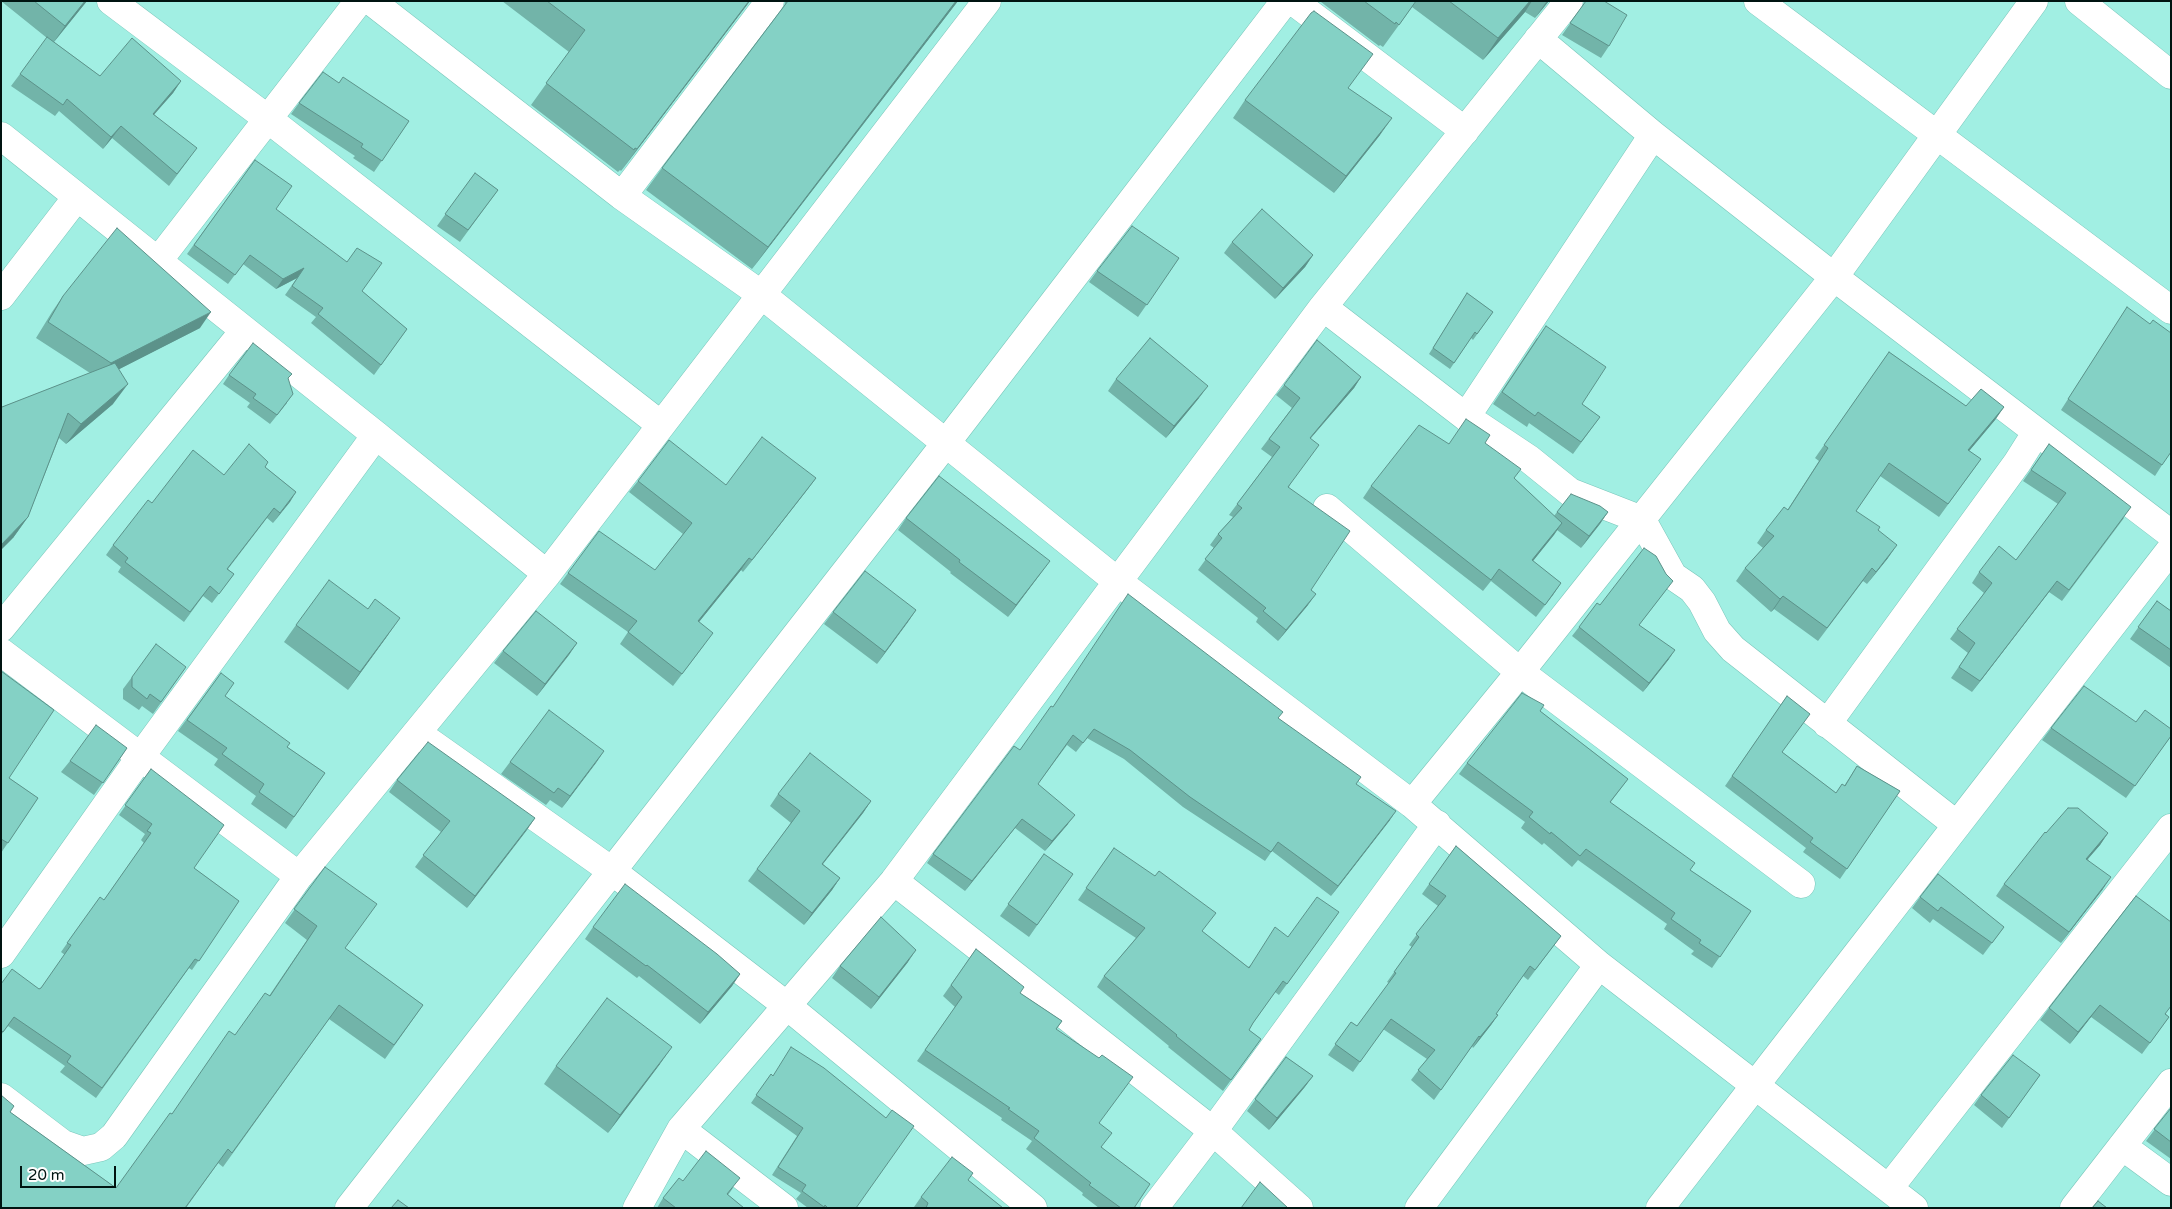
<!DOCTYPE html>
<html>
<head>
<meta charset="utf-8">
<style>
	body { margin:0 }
	#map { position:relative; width:2172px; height:1209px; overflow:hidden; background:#a1efe3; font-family:"Varela Round",sans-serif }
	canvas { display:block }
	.frame { position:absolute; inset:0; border:2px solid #001411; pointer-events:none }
	.scale { position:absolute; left:20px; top:1166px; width:96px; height:22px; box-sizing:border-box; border:2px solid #001411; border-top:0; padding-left:6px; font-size:15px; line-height:18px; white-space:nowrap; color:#001411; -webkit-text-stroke:4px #fefefe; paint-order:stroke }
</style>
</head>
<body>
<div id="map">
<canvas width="2172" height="1209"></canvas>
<div class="frame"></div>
<div class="scale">20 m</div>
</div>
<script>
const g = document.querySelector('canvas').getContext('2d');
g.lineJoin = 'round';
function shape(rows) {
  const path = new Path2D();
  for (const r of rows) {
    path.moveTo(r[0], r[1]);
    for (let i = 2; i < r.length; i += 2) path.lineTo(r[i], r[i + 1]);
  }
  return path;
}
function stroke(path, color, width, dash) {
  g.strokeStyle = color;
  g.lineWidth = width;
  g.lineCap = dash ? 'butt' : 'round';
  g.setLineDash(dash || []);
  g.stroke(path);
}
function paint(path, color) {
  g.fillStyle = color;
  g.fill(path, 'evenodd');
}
const minor = shape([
	[111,1,268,119,661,425],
	[371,1,622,196,762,295,1117,581,1412,804,1599,965,1914,1208],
	[1293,1,1465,131],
	[1758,1,2171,310],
	[2079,1,2171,75],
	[1538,39,1653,135,1834,277,2171,534],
	[1,136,376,435,547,574],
	[622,196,770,1],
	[158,261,359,1],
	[1,296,77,197],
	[1323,307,1466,417,1529,459,1570,492,1642,520,1673,576,1692,589,1702,602,1717,631,1733,649,1957,825],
	[1466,417,1653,135],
	[1327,508,1520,672,1801,884],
	[1,628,244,331],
	[1,652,299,876],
	[1827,724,2017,463,2036,433],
	[417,733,612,871,786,1005,1033,1208],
	[1412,804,1520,672,1834,277,2034,1],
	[894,881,1213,1131,1299,1208],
	[1,954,141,756,376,435],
	[1,1097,63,1144,83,1151,101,1147,114,1136,299,876,547,574,987,1],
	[681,1129,784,1208],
	[2122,1146,2171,1182],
	[1889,1188,2171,828],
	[349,1208,946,443,1285,1],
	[637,1208,681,1129,894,881,1323,307,1569,1],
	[1154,1208,1213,1131,1437,824],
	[1419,1208,1599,965],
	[1660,1208,2171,549],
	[2074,1208,2171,1083]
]);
const wall = shape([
	[1,1,87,1,54,42,100,76,181,81,173,93,154,114,189,159,169,186,112,138,103,149,59,111,55,116,11,86,47,38],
	[502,1,750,1,621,171,620,170,618,172,531,105,569,52],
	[785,1,958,1,752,269,646,190,662,168,784,7,785,3],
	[1321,1,1549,1,1535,18,1525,12,1483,60,1412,7,1383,47,1380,45,1379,46,1321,2],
	[1586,1,1609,46,1601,58,1562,35],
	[339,83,409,121,374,172,353,158,355,156,291,114,299,103],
	[1348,88,1380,135,1334,193,1233,118,1245,100],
	[255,160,276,209,362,291,407,329,374,375,311,323,316,317,285,295,297,278,276,289,243,264,228,284,187,254],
	[475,173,498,190,460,242,437,226],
	[1232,242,1313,255,1305,267,1275,299,1224,253],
	[1179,258,1138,317,1089,282,1097,271],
	[1467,293,1493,312,1473,340,1471,338,1450,369,1429,354],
	[63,296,200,328,119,369,113,404,66,444,59,438,28,517,13,538,2,407,90,373,36,338,52,312],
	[2127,307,2162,465,2155,476,2061,410],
	[1537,338,1582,404,1600,417,1573,454,1529,423,1527,427,1493,404],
	[1889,352,1966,406,2004,407,1995,420,1969,451,1981,459,1939,517,1880,476,1856,511,1878,530,1888,558,1867,584,1863,581,1818,641,1774,609,1771,612,1736,581,1745,568,1763,548,1757,543,1766,530,1788,509,1819,461,1815,458],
	[229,375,288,379,287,403,270,424,247,407,250,403,223,384],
	[1361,377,1354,388,1311,438,1289,487,1311,590,1308,605,1278,641,1256,622,1258,618,1198,570,1214,548,1210,545,1218,534,1233,517,1229,515,1272,457,1261,449,1292,408,1276,395,1284,385],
	[1116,379,1199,398,1166,438,1108,391],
	[1485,443,1514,478,1554,516,1557,512,1608,512,1581,548,1557,530,1533,561,1561,583,1536,617,1491,581,1483,591,1363,498,1371,486,1449,444],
	[2049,444,2124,518,2062,601,2049,592,1972,692,1951,678,1968,653,1950,639,1984,593,1972,583,1979,572,2016,560,2058,504,2023,481],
	[265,467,296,492,273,523,267,518,228,569,234,574,212,603,203,596,184,622,118,572,121,567,106,555,113,545,152,503,224,475],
	[816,478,807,490,743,572,741,570,699,622,705,644,673,686,620,644,628,632,560,584,568,573,655,570,683,534,629,492,638,481,726,485],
	[906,518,1041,573,1008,617,950,573,951,572,898,530],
	[1666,590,1639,625,1669,659,1643,692,1572,636,1579,627,1600,605],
	[2157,601,2171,611,2171,668,2130,639],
	[916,610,877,664,824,624,833,612],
	[296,625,388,635,348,690,284,642],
	[577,643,537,696,494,663,503,651],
	[186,667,153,714,142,706,139,710,123,699,123,689,132,677],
	[1,671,9,778,38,798,1,853],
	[221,673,225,696,287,747,325,773,286,829,251,804,256,796,214,765,218,759,178,731],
	[1787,696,1782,752,1836,793,1844,786,1857,766,1900,791,1840,879,1803,852,1806,848,1725,786],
	[1053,707,1278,718,1356,784,1390,820,1331,896,1272,851,1265,861,1183,807,1124,759,1087,738,1076,752,1067,745,1038,784,1068,824,1045,851,1015,828,965,891,927,863,933,854,1020,750],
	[1540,711,1628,779,1610,803,1690,870,1751,911,1712,968,1691,954,1694,951,1664,929,1667,924,1578,860,1572,867,1544,843,1542,845,1521,828,1525,822,1459,774,1467,763],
	[2136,722,2171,736,2126,798,2042,740,2051,728],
	[127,748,94,795,61,772,70,761],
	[604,751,562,808,550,800,546,805,501,774,510,762],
	[151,769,194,868,239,901,192,970,189,968,96,1098,60,1072,65,1066,8,1026,1,1035,1,984,39,989,41,988,65,955,61,952,82,922,104,900,144,843,141,840,145,834,119,815],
	[397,780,535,818,467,908,415,867,441,832,389,792],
	[778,794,871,801,863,813,823,864,840,878,832,890,804,925,748,881,791,823,770,806],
	[2046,833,2108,833,2100,845,2088,859,2103,889,2061,943,1996,896,2004,884],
	[1456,846,1561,936,1528,980,1523,976,1496,1014,1498,1015,1491,1025,1473,1048,1472,1046,1434,1100,1411,1080,1427,1059,1383,1029,1353,1072,1328,1055,1351,1022,1357,1026,1389,983,1387,982,1412,947,1409,945,1438,906,1422,894],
	[1114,848,1202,931,1248,967,1288,937,1339,912,1279,995,1275,992,1253,1023,1249,1030,1261,1039,1223,1091,1168,1047,1169,1046,1097,987,1104,976,1136,938,1078,900],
	[1044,854,1073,874,1029,937,1000,916],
	[325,867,345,948,423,1005,385,1059,329,1019,223,1167,218,1163,186,1208,1,1208,10,1112,116,1188,172,1114,235,1035,269,996,307,940,285,923],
	[2136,896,2166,1014,2169,1017,2142,1054,2091,1017,2070,1044,2040,1020,2049,1008],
	[1920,897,2004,927,1983,955,1933,919,1930,923,1912,908],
	[593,927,740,974,732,986,700,1024,639,976,637,978,585,939],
	[976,949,1020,993,1062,1021,1056,1030,1100,1123,1102,1147,1134,1208,1099,1208,1082,1195,1083,1193,1026,1149,1032,1141,1001,1120,1002,1118,917,1061,955,1007,943,996],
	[908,962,871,1009,832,978,840,966],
	[1286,1057,1313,1076,1304,1088,1269,1130,1247,1111],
	[660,1064,608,1133,544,1084,556,1066],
	[771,1074,856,1208,808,1208,796,1199,801,1193,772,1175,797,1136,751,1103],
	[2040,1075,2002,1128,1974,1105,1981,1095],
	[2171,1108,2171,1159,2146,1141],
	[973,1173,968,1180,1003,1208,915,1208,914,1207,921,1197],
	[683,1181,733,1188,728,1195,744,1208,657,1208,663,1198]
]);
const shadedWall = shape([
	[85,1,87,1,53,43,65,26],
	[749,1,750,1,621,171,637,149],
	[956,1,958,1,752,269,768,247],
	[1530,1,1532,1,1525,12,1483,60,1498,38],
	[1547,1,1549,1,1535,18],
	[181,81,173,93,145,125,153,114],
	[1392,118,1380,135,1334,193,1346,176],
	[121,126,112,138,103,149,111,137],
	[1313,255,1305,267,1275,299,1283,288],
	[304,268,297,278,276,289,283,279],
	[211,312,200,328,100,379,111,363],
	[1361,377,1354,388,1302,448,1310,438],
	[128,384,113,404,66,444,81,424],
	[1208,386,1199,398,1166,438,1174,426],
	[2004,407,1995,420,1959,463,1968,450],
	[816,478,807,490,743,572,752,560],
	[296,492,290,502,273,523,280,513],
	[1608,512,1600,524,1581,548,1589,536],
	[28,517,13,538,1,550,1,545],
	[1562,523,1554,535,1524,572,1532,560],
	[1897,545,1888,558,1867,584,1876,572],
	[749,558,741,570,690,633,698,621],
	[1050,561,1008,617,1016,605],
	[2057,581,2049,592,1972,692,1980,681],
	[1561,583,1553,595,1536,617,1545,605],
	[1316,594,1308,605,1278,641,1286,630],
	[1783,596,1774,609,1771,612,1780,599],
	[916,610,908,622,877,664,885,652],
	[400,618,388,635,348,690,360,672],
	[577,643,569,655,537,696,545,684],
	[1675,650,1669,659,1643,692,1649,683],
	[604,751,596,763,562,808,570,796],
	[871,801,863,813,814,875,822,864],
	[1396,811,1390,820,1331,896,1338,886],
	[1075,815,1068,824,1045,851,1052,841],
	[535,818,527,830,467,908,475,896],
	[1022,819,1015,828,965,891,972,881],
	[2108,833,2100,845,2078,870,2086,859],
	[2111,877,2103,889,2061,943,2069,932],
	[840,878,832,890,804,925,812,913],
	[916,950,908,962,871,1009,879,997],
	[740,974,732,986,700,1024,708,1012],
	[2100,1005,2091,1017,2070,1044,2078,1032],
	[1498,1015,1491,1025,1473,1048,1480,1037],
	[672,1047,660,1064,608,1133,620,1115],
	[1313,1076,1304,1088,1269,1130,1277,1118]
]);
const building = shape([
	[34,1,85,1,65,26,34,1],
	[547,1,749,1,637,149,635,148,634,150,546,83,585,30,547,1],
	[788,1,956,1,768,247,662,168,788,1],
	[1364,1,1416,1,1399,25,1396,22,1395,24,1364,1],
	[1449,1,1530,1,1498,38,1449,1],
	[1586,1,1604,1,1627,15,1609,46,1570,23,1586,1],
	[1314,11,1373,54,1348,88,1392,118,1346,176,1245,100,1311,13,1314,11],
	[47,37,100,76,132,38,181,81,153,114,197,148,177,174,121,126,111,137,67,99,63,105,20,74,47,37],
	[323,72,339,83,343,77,409,121,382,161,361,147,363,144,299,103,323,72],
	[255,160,292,186,276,209,347,262,357,248,382,263,362,291,407,329,381,365,318,314,323,308,292,286,304,268,283,279,250,255,235,275,194,245,255,160],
	[475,173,498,190,468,230,445,214,475,173],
	[1262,209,1313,255,1283,288,1232,242,1262,209],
	[1132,226,1179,258,1147,305,1097,271,1132,226],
	[117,228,211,312,111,363,48,322,63,296,117,228],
	[1467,293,1493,312,1477,334,1475,332,1454,363,1433,348,1467,293],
	[2127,307,2150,324,2153,320,2171,333,2171,452,2162,465,2068,399,2127,307],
	[1546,326,1606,367,1582,404,1600,417,1581,442,1538,412,1535,416,1502,392,1546,326],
	[1150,338,1208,386,1174,426,1116,379,1150,338],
	[1317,340,1361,377,1310,438,1319,445,1288,487,1350,531,1311,590,1316,594,1286,630,1263,611,1266,608,1205,559,1222,538,1218,534,1242,508,1237,504,1280,447,1269,439,1300,398,1284,385,1317,340],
	[253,343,292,374,288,378,293,394,277,415,253,398,256,394,229,375,253,343],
	[1889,352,1966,406,1981,389,2004,407,1968,450,1981,459,1948,504,1889,463,1856,511,1880,527,1878,530,1897,545,1876,572,1872,568,1827,628,1783,596,1780,599,1745,568,1774,536,1766,530,1784,507,1788,510,1828,448,1824,445,1889,352],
	[115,363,128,384,81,424,68,413,28,517,1,545,1,406,2,407,115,363],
	[1466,419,1490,435,1485,443,1521,469,1514,478,1562,523,1532,560,1561,583,1545,605,1499,569,1491,580,1371,486,1419,425,1449,444,1466,419],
	[762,437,816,478,752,560,749,558,698,621,713,633,682,674,628,632,637,621,568,573,599,531,655,570,692,523,638,481,669,440,726,485,762,437],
	[249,444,268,462,265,467,296,492,280,513,274,508,227,569,234,574,219,594,210,586,190,612,125,562,128,558,113,545,148,500,152,503,193,450,224,475,249,444],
	[2049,444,2131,507,2069,590,2057,581,1980,681,1959,667,1975,643,1957,629,1992,583,1979,572,1999,546,2016,560,2066,493,2031,470,2049,444],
	[939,476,1050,561,1016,605,959,562,960,560,906,518,939,476],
	[1571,494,1600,506,1608,512,1589,536,1557,512,1571,494],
	[1644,548,1656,556,1666,574,1673,581,1639,625,1675,650,1649,683,1579,627,1597,603,1600,605,1644,548],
	[865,571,916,610,885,652,833,612,865,571],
	[329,580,368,609,375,599,400,618,360,672,296,625,329,580],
	[1128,594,1283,712,1278,718,1361,777,1356,784,1396,811,1338,886,1278,842,1271,852,1190,797,1130,750,1094,729,1083,743,1073,735,1038,784,1075,815,1052,841,1022,819,972,881,933,854,1014,746,1020,750,1051,706,1053,707,1128,594],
	[2157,601,2171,611,2171,650,2138,627,2157,601],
	[536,611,577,643,545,684,503,651,536,611],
	[156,644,186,667,161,702,150,694,147,699,132,687,132,677,156,644],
	[1,671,54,710,9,778,38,798,8,843,1,839,1,671],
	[221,673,234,683,225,696,290,743,287,747,325,773,294,817,259,792,264,784,222,754,227,748,187,720,221,673],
	[2084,686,2136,722,2145,710,2171,729,2171,736,2135,786,2051,728,2084,686],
	[1522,693,1544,705,1540,711,1628,779,1610,802,1695,863,1690,870,1751,911,1720,957,1699,943,1701,940,1671,919,1675,913,1586,849,1580,856,1551,832,1550,834,1529,817,1533,812,1467,763,1522,693],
	[1787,696,1810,714,1782,752,1836,793,1842,784,1845,786,1857,766,1900,791,1847,869,1810,842,1813,838,1732,776,1787,696],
	[549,710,604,751,570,796,558,788,554,793,510,762,549,710],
	[96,725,127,748,103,783,70,761,96,725],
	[428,742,535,818,475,896,423,855,450,821,397,780,428,742],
	[810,753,871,801,822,864,840,878,812,913,757,869,800,811,778,794,810,753],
	[151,769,224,825,194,868,239,901,199,961,195,959,102,1088,67,1062,71,1056,14,1017,3,1032,1,1030,1,984,12,969,39,989,41,988,71,945,67,943,82,922,100,897,104,900,151,833,147,831,152,824,125,805,151,769],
	[2068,808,2078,808,2108,833,2086,859,2111,877,2069,932,2004,884,2045,832,2046,833,2068,808],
	[1456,846,1561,936,1535,970,1530,966,1496,1014,1498,1015,1480,1037,1479,1036,1441,1090,1418,1070,1435,1050,1391,1019,1360,1062,1335,1044,1351,1022,1357,1026,1396,973,1394,972,1419,937,1416,934,1446,896,1429,884,1456,846],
	[1114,848,1155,876,1159,871,1216,913,1202,931,1249,968,1275,927,1288,937,1317,897,1339,912,1287,984,1283,981,1253,1023,1249,1030,1261,1039,1231,1080,1176,1036,1177,1035,1104,976,1145,928,1086,888,1114,848],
	[1044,854,1073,874,1037,925,1008,904,1044,854],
	[325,867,377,904,345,948,423,1005,394,1045,339,1005,232,1153,228,1149,185,1208,1,1208,1,1095,14,1106,10,1112,116,1188,170,1113,172,1114,229,1031,235,1035,265,993,270,996,317,926,294,909,325,867],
	[1938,874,2004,927,1992,943,1941,907,1938,911,1920,897,1938,874],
	[625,884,717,954,740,974,708,1012,647,965,646,966,593,927,625,884],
	[2136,896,2171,922,2171,1006,2165,1014,2169,1017,2150,1043,2100,1005,2078,1032,2049,1008,2136,896],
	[881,917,916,950,879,997,840,966,881,917],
	[976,949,1024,987,1020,993,1062,1021,1056,1029,1099,1058,1102,1055,1133,1077,1099,1123,1112,1133,1101,1147,1150,1184,1134,1208,1121,1208,1089,1185,1091,1183,1034,1138,1039,1131,1008,1109,1010,1108,925,1050,962,997,951,985,976,949],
	[607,998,672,1047,620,1115,556,1066,607,998],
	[791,1047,824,1068,886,1118,892,1110,914,1126,856,1208,828,1208,825,1205,824,1207,802,1191,806,1185,778,1167,803,1128,756,1095,771,1074,773,1076,791,1047],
	[2013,1055,2040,1075,2009,1118,1981,1095,2013,1055],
	[1286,1057,1313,1076,1277,1118,1255,1099,1286,1057],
	[2171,1108,2171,1142,2154,1129,2171,1108],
	[706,1151,740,1178,727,1194,744,1208,676,1208,663,1198,679,1178,683,1181,706,1151],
	[952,1157,973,1173,968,1180,1003,1208,926,1208,928,1203,921,1197,952,1157],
	[1260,1182,1288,1208,1241,1208,1260,1182],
	[398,1200,409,1208,391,1208,398,1200],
	[2098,1201,2107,1208,2092,1208,2098,1201]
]);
stroke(minor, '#79c6ba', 29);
stroke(minor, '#fff', 28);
paint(wall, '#72b4a9');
paint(shadedWall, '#5c928a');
paint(building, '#84d1c5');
stroke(building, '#5c928a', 1);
</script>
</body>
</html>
